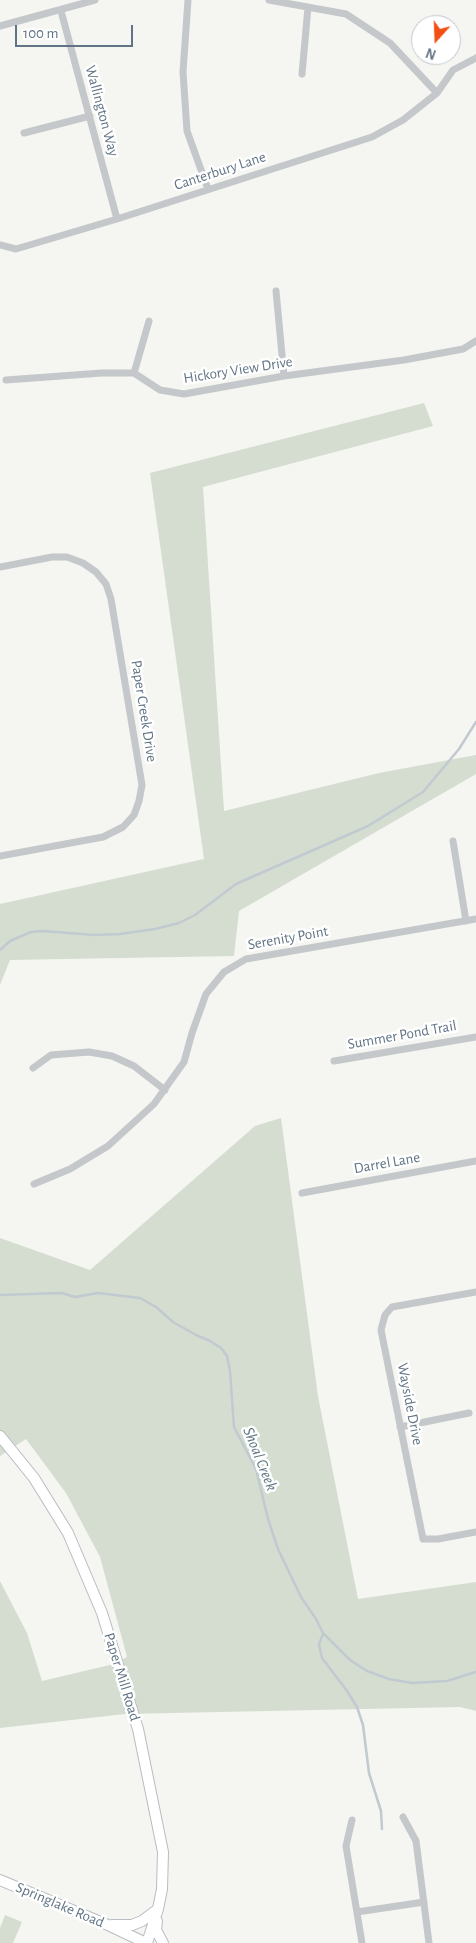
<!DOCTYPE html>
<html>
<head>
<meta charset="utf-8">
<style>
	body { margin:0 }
	#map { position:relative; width:476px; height:1943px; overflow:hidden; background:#f5f5f1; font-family:"Alegreya Sans",sans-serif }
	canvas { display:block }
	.north { position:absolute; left:411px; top:15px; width:50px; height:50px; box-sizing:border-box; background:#fff; border:1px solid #c0c7ce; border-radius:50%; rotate:200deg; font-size:14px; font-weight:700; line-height:20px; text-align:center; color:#617485 }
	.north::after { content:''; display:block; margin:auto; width:18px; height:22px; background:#f24f14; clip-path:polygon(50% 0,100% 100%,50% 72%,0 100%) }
	.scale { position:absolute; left:15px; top:25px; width:118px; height:22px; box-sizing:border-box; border:2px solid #617485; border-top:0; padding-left:6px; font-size:15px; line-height:18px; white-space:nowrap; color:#617485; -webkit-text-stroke:4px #fff; paint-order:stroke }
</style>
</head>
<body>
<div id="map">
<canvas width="476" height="1943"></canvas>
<div class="north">N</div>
<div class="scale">100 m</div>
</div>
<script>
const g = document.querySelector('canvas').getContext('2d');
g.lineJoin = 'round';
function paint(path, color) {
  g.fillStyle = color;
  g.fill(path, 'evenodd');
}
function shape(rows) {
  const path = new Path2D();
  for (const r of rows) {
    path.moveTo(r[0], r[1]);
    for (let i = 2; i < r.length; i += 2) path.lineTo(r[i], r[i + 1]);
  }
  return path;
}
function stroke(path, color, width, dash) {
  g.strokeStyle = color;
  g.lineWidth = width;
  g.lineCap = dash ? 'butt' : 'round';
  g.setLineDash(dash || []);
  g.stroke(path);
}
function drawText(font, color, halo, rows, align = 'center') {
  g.font = font + ' "Alegreya Sans",sans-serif';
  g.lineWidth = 5;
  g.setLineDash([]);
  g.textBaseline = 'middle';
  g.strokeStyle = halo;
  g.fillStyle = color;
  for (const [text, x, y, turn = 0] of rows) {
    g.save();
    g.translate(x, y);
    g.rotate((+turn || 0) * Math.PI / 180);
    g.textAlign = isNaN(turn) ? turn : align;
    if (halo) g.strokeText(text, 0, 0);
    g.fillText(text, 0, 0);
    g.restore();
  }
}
const green = shape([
	[424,403,433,426,203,487,224,811,379,773,476,755,476,774,239,911,234,956,10,960,0,985,0,904,204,859,150,473],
	[281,1118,318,1396,358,1599,476,1582,476,1711,460,1707,125,1714,0,1728,0,1581,27,1633,42,1681,114,1664,127,1657,100,1557,66,1493,26,1439,0,1456,0,1238,90,1270,255,1126],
	[5,1915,22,1922,13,1943,0,1943,0,1928]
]);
const stream = shape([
	[0,950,10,941,31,932,43,931,94,935,120,934,155,929,179,923,195,915,236,884,368,826,423,792,459,749,476,722],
	[0,1295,62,1293,75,1297,98,1293,140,1298,156,1307,173,1322,196,1335,210,1341,221,1348,227,1356,230,1371,234,1427,256,1469,268,1519,278,1549,301,1597,316,1619,323,1633,350,1660,367,1671,389,1679,412,1683,447,1681,476,1672],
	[323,1634,319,1644,322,1658,347,1691,357,1707,363,1725,369,1773,381,1811,382,1829]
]);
const street = shape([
	[188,0,183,72,187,131,208,189],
	[269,0,346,14,390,43,437,93],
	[61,11,117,219],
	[0,26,95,0],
	[302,74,308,7],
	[24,133,90,116],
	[0,245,16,249,117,219,372,137,403,120,437,93,453,70,476,58],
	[276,291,284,376],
	[134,373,149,321],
	[6,380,102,373,134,373,160,390,184,394,284,376,404,360,463,349,476,341],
	[0,567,52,557,67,557,83,563,96,572,106,584,111,599,142,785,139,801,134,815,123,827,103,837,0,856],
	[453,841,466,921],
	[334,1061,476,1037],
	[33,1068,51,1055,89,1052,112,1056,134,1066,165,1090],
	[34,1184,70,1169,108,1146,154,1104,184,1062,192,1033,206,994,224,972,246,959,476,919],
	[302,1193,476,1161],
	[476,1292,392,1307,385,1315,381,1330,423,1539,438,1539,476,1532],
	[400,1427,469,1413],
	[403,1817,416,1841,429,1943],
	[352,1820,346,1846,362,1943],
	[357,1912,424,1902]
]);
const secondary = shape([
	[0,1436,34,1478,68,1533,102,1613,138,1729,163,1852,162,1889,158,1909,147,1943],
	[0,1880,108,1925,146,1943],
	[157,1921,156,1930,163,1943],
	[112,1925,132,1925,142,1921,158,1909]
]);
const streetNames = [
	["Wallington Way",102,111,75],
	["Canterbury Lane",220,171,-18],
	["Hickory View Drive",238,370,-9],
	["Paper Creek Drive",144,711,81],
	["Serenity Point",288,938,-10],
	["Summer Pond Trail",402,1035,-10],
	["Darrel Lane",387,1163,-10],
	["Wayside Drive",410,1404,79],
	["Paper Mill Road",122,1677,73],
	["Springlake Road",60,1905,23]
];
const waterNames = [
	["Shoal Creek",260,1459,68]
];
paint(green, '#d5ddd1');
stroke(stream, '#c0cad0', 2.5);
stroke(secondary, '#b8bdc2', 12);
stroke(street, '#c4c8cb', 7);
stroke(secondary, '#fff', 10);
drawText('15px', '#617485', '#fff', streetNames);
drawText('italic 16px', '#5d7782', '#fff', waterNames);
</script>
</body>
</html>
